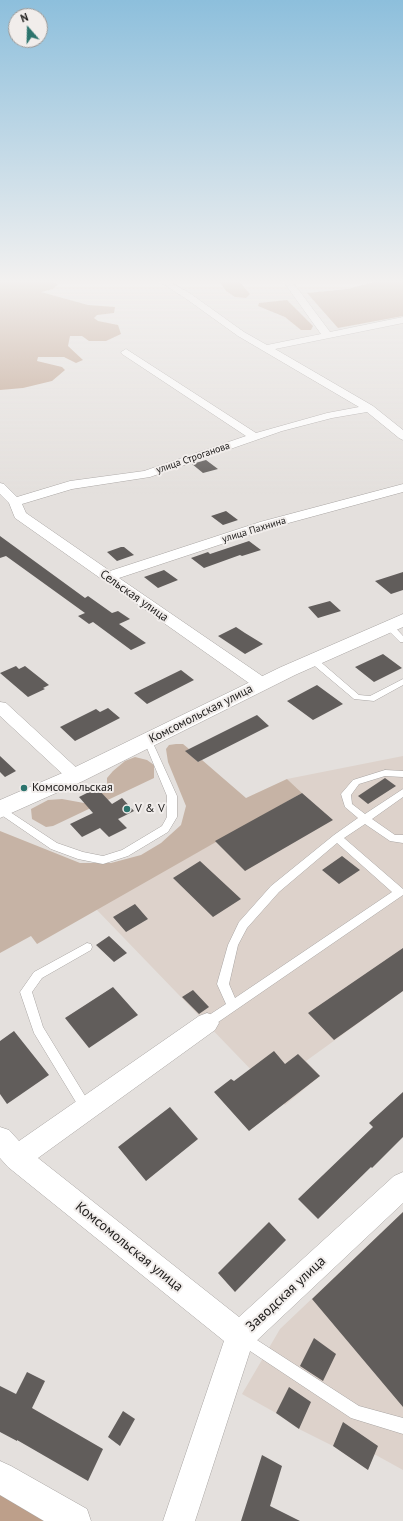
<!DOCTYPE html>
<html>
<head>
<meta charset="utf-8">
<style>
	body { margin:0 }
	#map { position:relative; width:403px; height:1521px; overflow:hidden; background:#e4e0dd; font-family:"PT Sans",sans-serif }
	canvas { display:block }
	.north { position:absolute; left:8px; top:8px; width:40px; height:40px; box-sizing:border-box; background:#f1edeb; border:1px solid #9e9b99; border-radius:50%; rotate:340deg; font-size:11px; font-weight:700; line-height:16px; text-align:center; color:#22201f }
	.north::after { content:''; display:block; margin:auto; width:14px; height:18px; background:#2c746d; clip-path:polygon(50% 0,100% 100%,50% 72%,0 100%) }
</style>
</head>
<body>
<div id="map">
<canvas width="403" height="1521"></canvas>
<div class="north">N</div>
</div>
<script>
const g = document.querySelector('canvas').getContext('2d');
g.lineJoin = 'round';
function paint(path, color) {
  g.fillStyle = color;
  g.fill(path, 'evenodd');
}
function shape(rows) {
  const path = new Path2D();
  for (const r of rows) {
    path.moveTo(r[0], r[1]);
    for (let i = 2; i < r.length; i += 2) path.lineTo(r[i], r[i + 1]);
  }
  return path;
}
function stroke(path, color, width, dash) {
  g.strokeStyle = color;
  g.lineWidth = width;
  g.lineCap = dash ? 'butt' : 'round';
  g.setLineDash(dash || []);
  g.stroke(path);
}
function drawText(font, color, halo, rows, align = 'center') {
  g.font = font + ' "PT Sans",sans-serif';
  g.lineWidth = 4;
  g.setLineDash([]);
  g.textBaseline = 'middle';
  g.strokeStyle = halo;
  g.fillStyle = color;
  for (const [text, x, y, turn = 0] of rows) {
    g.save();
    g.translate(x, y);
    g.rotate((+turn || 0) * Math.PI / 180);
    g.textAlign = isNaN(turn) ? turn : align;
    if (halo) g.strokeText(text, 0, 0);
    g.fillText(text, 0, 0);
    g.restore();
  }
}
const built = shape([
	[403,756,403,991,306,1061,320,1076,285,1105,96,909,302,793,287,779],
	[403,1212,403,1470,374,1454,368,1470,333,1446,299,1429,276,1413,242,1394,280,1329]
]);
const green = shape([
	[176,744,183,744,189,749,186,751,198,762,202,760,246,798,287,779,302,793,37,944,31,936,0,953,0,831,80,863,111,863,141,855,161,843,181,825,186,806,168,762,166,749,169,745],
	[135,757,147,760,154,765,154,778,53,826,46,827,32,819,31,809,48,800,62,799,84,803,102,793,107,785,107,778,113,771,125,761]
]);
const forest = shape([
	[0,281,50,281,58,284,53,289,41,292,88,305,115,307,114,313,97,315,94,318,98,321,118,325,121,334,106,341,89,341,82,336,70,336,68,346,83,360,76,363,64,357,38,357,37,361,62,367,65,370,52,381,23,388,0,390],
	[219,281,239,281,250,294,246,298,235,297,226,291],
	[377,281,403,281,403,316,338,328,307,293,348,289],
	[287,300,313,326,311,330,301,330,285,317,258,306,259,303],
	[0,1493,47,1521,0,1521]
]);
const building = shape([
	[206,460,218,469,203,473,192,464],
	[226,511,238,520,223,525,211,516],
	[0,536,85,598,88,596,112,613,118,611,130,619,119,624,146,643,131,650,93,622,89,624,78,616,85,613,6,556,0,558],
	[249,541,261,550,242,556,240,555,204,568,191,558,208,552,210,554],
	[121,547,124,547,134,555,117,561,107,552],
	[164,570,178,580,158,588,144,577],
	[403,572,403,590,391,594,375,581],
	[330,601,341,611,318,618,308,607],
	[236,627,245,633,263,644,245,654,218,636],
	[383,654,402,668,374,682,355,667],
	[16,666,19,669,25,666,49,685,43,688,45,689,28,697,0,673],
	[181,670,194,680,147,704,134,693],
	[317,685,343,704,313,720,287,701],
	[108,708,120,718,75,741,60,727,96,709,100,712],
	[257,715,269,726,198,762,185,751],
	[0,756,16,771,5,777,0,772],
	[385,778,396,786,368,804,358,796],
	[97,788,112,804,122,798,134,811,118,819,127,828,109,837,100,828,82,837,70,824,93,813,79,797],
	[302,793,333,820,245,871,215,841],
	[342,856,360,870,339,884,322,870],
	[200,861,241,899,213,917,173,878],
	[135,904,148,919,126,932,113,917],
	[109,936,127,953,114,962,96,945],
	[403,948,403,991,334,1040,308,1013],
	[113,987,138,1015,89,1048,65,1018],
	[193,990,209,1007,199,1014,182,997],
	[14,1031,49,1075,7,1104,0,1094,0,1041],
	[274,1051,285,1064,298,1054,320,1076,249,1131,214,1092,231,1079,234,1081],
	[403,1092,403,1137,372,1168,371,1167,318,1219,298,1199,373,1127,369,1123],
	[170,1107,198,1139,146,1181,118,1147],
	[403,1212,403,1407,312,1299],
	[269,1222,286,1240,235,1292,218,1273],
	[314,1338,336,1354,323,1381,300,1366],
	[27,1372,45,1381,32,1408,103,1449,88,1481,17,1440,17,1441,0,1432,0,1386,16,1394],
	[289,1387,311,1402,299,1429,276,1413],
	[123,1411,135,1419,120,1446,108,1437],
	[343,1422,378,1446,368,1470,333,1446],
	[262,1455,282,1466,270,1506,300,1521,241,1521]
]);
const lane = shape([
	[386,624,392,624,403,636,403,642,400,642,386,628,385,626,386,624],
	[310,658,316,658,359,695,370,696,403,679,403,685,374,701,354,699,310,662,309,660,310,658],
	[148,738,152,741,177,796,177,817,168,832,128,856,103,864,78,859,51,849,0,814,0,807,4,808,57,843,83,852,103,856,122,850,162,826,167,817,167,796,144,741,148,738],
	[385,770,403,771,403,777,385,776,359,784,351,795,352,804,365,814,403,789,403,797,372,819,395,835,403,835,403,843,390,841,365,824,344,838,403,889,403,895,211,1027,207,1028,203,1027,201,1023,203,1019,226,1004,217,984,228,945,239,922,271,886,334,835,358,818,345,807,341,794,353,780,385,770],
	[337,843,392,892,235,998,229,984,238,945,247,928,279,892,337,843],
	[87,943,91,944,92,947,91,950,42,978,32,992,43,1027,90,1104,92,1108,90,1112,86,1114,82,1112,34,1033,20,992,34,972,87,943],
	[243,1331,359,1406,403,1418,403,1434,351,1418,238,1343,236,1338,238,1333,243,1331]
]);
const street = shape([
	[158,281,169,281,191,294,244,332,267,345,321,334,283,281,292,281,330,332,403,317,403,323,275,349,373,406,403,430,403,440,399,438,367,412,332,418,282,431,150,477,72,489,22,504,26,513,110,571,260,522,403,484,403,492,270,528,119,578,268,680,270,684,268,688,262,689,256,688,15,518,9,503,0,494,0,483,4,484,17,497,70,481,144,471,246,436,122,354,121,352,126,349,256,433,327,413,359,407,238,336,185,298,158,281],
	[0,702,6,703,81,772,84,776,81,780,75,782,69,780,0,716,0,702],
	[207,1013,215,1016,219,1023,215,1030,38,1158,239,1317,394,1176,403,1172,403,1203,252,1345,195,1521,163,1521,224,1341,8,1167,0,1158,0,1127,9,1130,19,1141,199,1016,207,1013],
	[0,1461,11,1466,87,1509,91,1521,44,1521,0,1495,0,1461]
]);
const secondary = shape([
	[403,614,403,627,295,675,83,781,0,818,0,800,67,771,281,667,403,614]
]);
const markers = [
	[24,788,4,"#2c746d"],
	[127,809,4,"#2c746d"]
];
const farStreetnames = [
	["улица Строганова",193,458,-19],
	["улица Пахнина",254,530,-17]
];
const streetNames = [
	["Сельская улица",134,596,35],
	["Комсомольская улица",201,714,-27]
];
const poiNames = [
	["Комсомольская",32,788],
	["V & V",135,809]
];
const nearStreetnames = [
	["Комсомольская улица",129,1247,39],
	["Заводская улица",286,1294,-43]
];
paint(built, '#ddd2cb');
paint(green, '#c6b3a5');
paint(forest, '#bd9f8a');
paint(building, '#615d5b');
stroke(lane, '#a9a5a3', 1);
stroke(street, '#a9a5a3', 1);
stroke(secondary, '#a9a5a3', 1);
paint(lane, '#fff');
paint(street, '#fff');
paint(secondary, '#fff');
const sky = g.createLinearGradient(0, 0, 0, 494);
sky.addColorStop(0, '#8dbfdc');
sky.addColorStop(0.57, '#f3f1f0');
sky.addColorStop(1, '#f3f1f000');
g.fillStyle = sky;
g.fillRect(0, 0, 403, 494);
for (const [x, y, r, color] of markers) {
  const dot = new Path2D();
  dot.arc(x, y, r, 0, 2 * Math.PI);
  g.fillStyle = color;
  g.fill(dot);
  stroke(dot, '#f1edeb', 1.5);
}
drawText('10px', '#22201f', '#f1edeb', farStreetnames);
drawText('12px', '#22201f', '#f1edeb', streetNames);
drawText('12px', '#22201f', '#f1edeb', poiNames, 'left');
drawText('14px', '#22201f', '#f1edeb', nearStreetnames);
</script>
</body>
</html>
